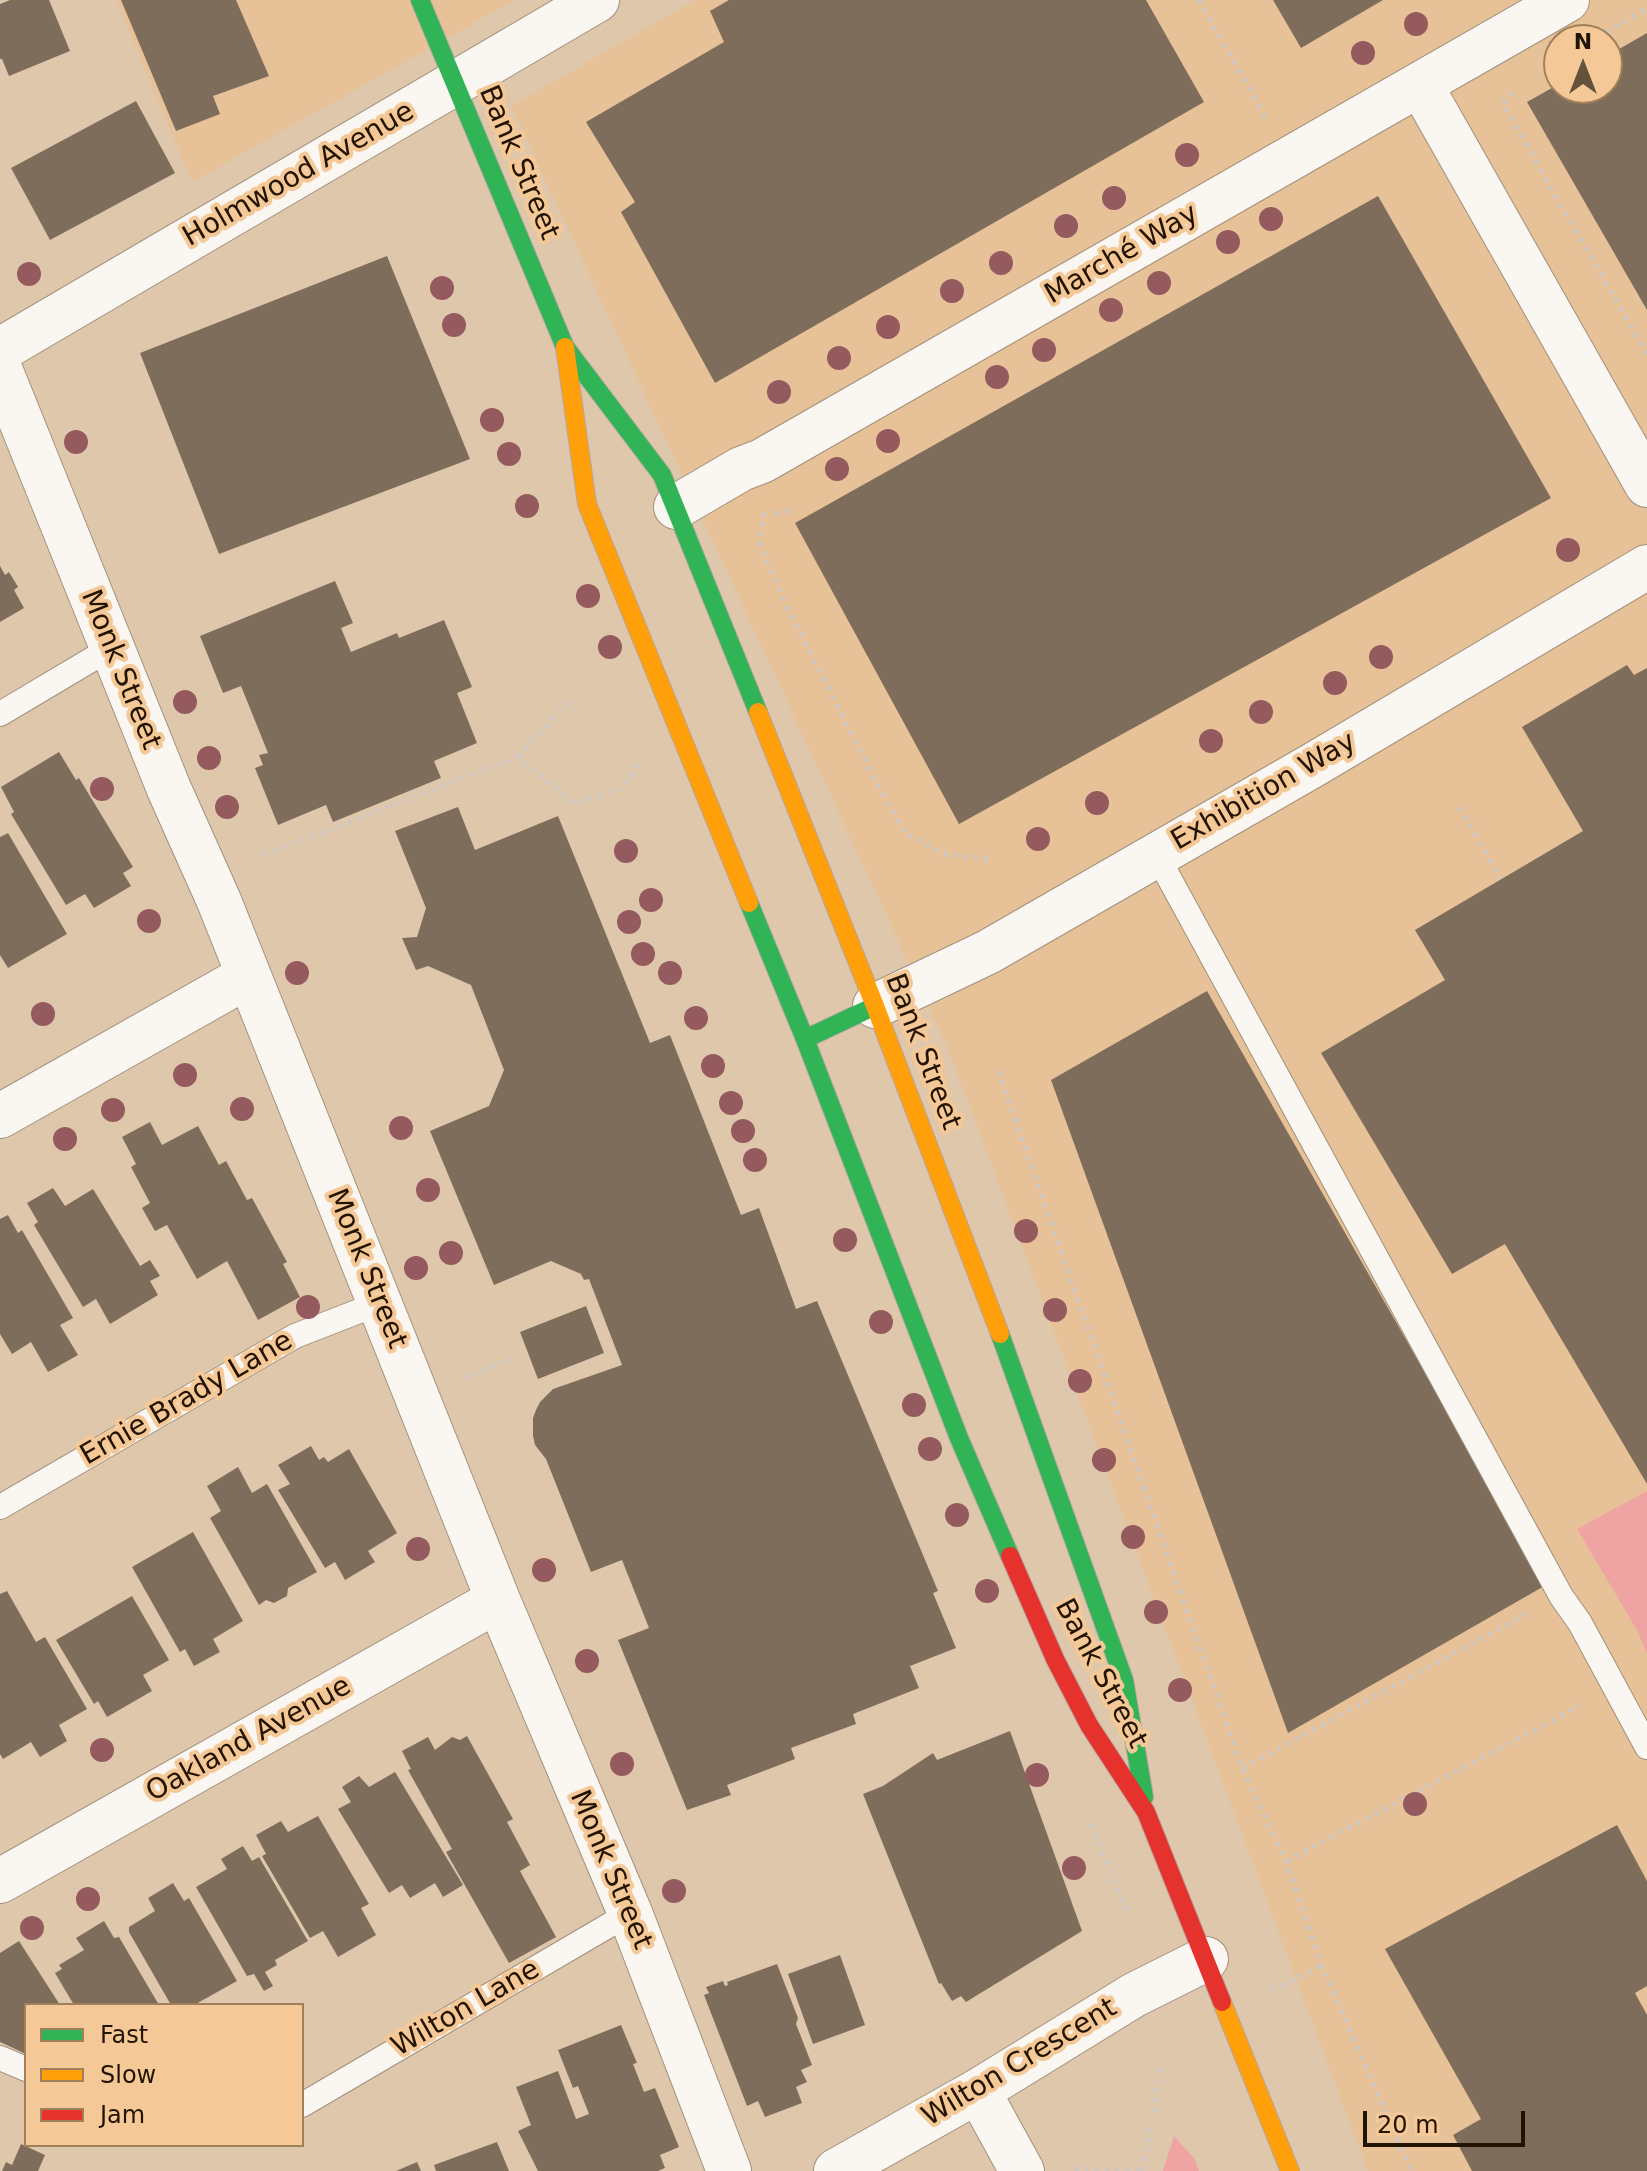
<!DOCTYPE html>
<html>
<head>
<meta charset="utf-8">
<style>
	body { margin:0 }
	#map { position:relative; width:1647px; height:2171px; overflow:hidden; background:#dfc7ac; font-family:"DejaVu Sans",sans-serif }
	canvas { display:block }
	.legend { position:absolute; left:24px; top:2003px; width:280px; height:144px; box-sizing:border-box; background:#f4c897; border:2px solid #a0805b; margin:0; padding:10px 14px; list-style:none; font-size:24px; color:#231302 }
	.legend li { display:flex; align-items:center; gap:16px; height:40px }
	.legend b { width:40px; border:2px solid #a0805b }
	.north { position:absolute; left:1543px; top:24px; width:80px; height:80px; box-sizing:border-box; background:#f4c897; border:2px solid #a0805b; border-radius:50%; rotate:0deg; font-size:22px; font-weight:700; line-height:32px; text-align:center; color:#231302 }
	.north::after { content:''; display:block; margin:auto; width:28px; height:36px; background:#65523d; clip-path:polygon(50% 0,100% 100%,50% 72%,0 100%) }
	.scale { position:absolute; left:1363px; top:2111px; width:162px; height:36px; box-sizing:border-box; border:4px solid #231302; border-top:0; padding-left:10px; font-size:24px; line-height:28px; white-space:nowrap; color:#231302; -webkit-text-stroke:6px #f4c897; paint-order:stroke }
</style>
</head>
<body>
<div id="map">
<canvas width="1647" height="2171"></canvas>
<ul class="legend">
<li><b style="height:10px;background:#30b455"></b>Fast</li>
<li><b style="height:10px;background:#ff9f0a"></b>Slow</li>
<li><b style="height:10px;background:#e5322d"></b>Jam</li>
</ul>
<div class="north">N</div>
<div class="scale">20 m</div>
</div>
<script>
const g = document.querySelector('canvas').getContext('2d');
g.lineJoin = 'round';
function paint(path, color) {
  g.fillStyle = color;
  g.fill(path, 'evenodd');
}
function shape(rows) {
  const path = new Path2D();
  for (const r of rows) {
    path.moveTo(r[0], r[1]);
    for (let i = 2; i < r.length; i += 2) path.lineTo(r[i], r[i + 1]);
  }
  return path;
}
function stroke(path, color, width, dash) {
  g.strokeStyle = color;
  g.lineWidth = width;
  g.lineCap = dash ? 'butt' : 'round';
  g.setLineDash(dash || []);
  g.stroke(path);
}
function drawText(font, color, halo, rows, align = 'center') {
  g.font = font + ' "DejaVu Sans",sans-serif';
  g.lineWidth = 8;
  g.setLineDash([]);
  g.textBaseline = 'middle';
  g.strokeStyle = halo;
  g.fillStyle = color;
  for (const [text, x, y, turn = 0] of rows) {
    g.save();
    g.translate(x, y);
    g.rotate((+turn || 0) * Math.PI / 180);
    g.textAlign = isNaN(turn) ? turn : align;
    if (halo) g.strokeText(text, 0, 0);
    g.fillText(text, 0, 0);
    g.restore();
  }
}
const built = shape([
	[116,0,515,0,192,182],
	[695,0,1647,0,1647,2171,1368,2171,948,1048,511,106],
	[1559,40,1607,40,1607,88,1559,88]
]);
const green = shape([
	[1647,1491,1647,1653,1637,1630,1577,1529],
	[1174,2136,1194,2158,1199,2171,1163,2171]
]);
const building = shape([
	[10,0,49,0,70,51,9,76,2,59,0,59,0,4],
	[121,0,236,0,269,76,213,96,220,114,176,131],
	[729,0,1146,0,1204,102,715,383,621,212,635,202,586,122,724,42,710,11],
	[1273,0,1383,0,1301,48],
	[1647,33,1647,310,1527,102,1559,84,1559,88,1607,88,1607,56],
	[136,101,175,173,50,240,11,168],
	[1378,196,1551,498,959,824,795,523],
	[387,256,470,459,219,554,140,353],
	[0,566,5,575,9,572,18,587,14,590,24,608,0,622],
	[335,581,353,623,341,628,351,652,397,633,399,638,444,620,472,687,457,693,477,743,434,761,441,778,333,822,326,805,278,825,255,768,263,765,259,755,268,753,241,686,223,693,200,636],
	[1627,665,1634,675,1647,668,1647,1484,1505,1244,1452,1274,1321,1053,1445,980,1415,930,1583,831,1522,727],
	[59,752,76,780,79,778,133,867,123,873,131,886,94,908,85,894,66,905,11,814,14,812,1,787],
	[458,807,475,850,558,816,650,1043,670,1035,741,1215,759,1208,796,1309,817,1301,938,1591,933,1593,956,1648,910,1666,919,1688,853,1714,856,1724,791,1748,795,1759,727,1785,731,1795,687,1810,618,1640,649,1628,622,1560,591,1572,546,1459,535,1445,533,1436,533,1418,536,1410,540,1402,553,1389,622,1365,589,1279,584,1280,581,1274,551,1261,494,1285,430,1131,489,1106,504,1070,471,985,428,966,416,970,402,938,417,937,426,908,395,831],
	[8,833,67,934,8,968,0,955,0,837],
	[1207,991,1546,1585,1288,1733,1051,1080],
	[150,1122,162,1145,198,1126,219,1165,226,1161,247,1200,252,1198,287,1262,283,1264,300,1297,258,1320,227,1261,197,1279,167,1225,155,1231,142,1208,150,1203,131,1167,136,1164,122,1137],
	[53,1188,65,1206,93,1189,140,1266,150,1260,160,1276,150,1281,158,1295,110,1324,96,1299,83,1307,34,1225,38,1222,27,1203],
	[8,1215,18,1233,22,1230,73,1318,60,1325,78,1355,48,1372,31,1342,12,1354,0,1334,0,1219],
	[586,1306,604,1353,538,1379,520,1332],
	[311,1446,319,1460,324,1457,328,1462,349,1449,397,1533,368,1551,375,1562,345,1580,335,1562,325,1568,278,1490,290,1484,278,1465],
	[238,1467,252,1493,267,1484,317,1572,288,1588,287,1596,274,1603,266,1600,259,1605,210,1518,221,1511,207,1486],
	[193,1532,243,1621,213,1639,220,1652,194,1666,185,1649,180,1652,132,1567],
	[7,1591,36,1642,45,1637,87,1709,59,1725,67,1741,40,1757,31,1742,3,1759,0,1754,0,1594],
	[132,1596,169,1660,143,1675,152,1691,107,1717,98,1701,94,1704,56,1640],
	[1010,1731,1082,1931,966,2002,961,1996,952,2001,941,1983,939,1984,863,1794,883,1786,933,1753,937,1760],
	[467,1736,513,1819,507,1822,530,1865,520,1871,556,1937,509,1963,446,1852,452,1849,408,1770,411,1769,402,1751,428,1737,435,1750,452,1737,460,1740],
	[395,1772,463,1885,443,1897,435,1883,410,1898,402,1885,389,1893,338,1809,351,1802,342,1787,359,1776,369,1787],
	[318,1816,369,1904,361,1908,376,1935,338,1957,323,1931,310,1938,262,1856,266,1854,256,1835,281,1821,288,1832],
	[1617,1825,1647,1881,1647,1986,1635,1993,1647,2015,1647,2171,1472,2171,1453,2135,1481,2119,1385,1949],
	[243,1846,252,1861,259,1857,308,1941,275,1960,277,1965,265,1972,273,1986,264,1991,254,1974,247,1976,196,1887,227,1869,221,1859],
	[173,1883,184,1901,189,1898,237,1981,194,2005,171,2005,129,1932,129,1927,155,1911,148,1898],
	[104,1921,114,1938,119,1937,159,2005,74,2005,55,1973,62,1969,59,1965,84,1950,76,1938],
	[19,1941,60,2005,26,2005,26,2054,0,2042,0,1953],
	[840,1955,865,2025,813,2044,788,1974],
	[777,1964,798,2018,796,2024,812,2065,801,2070,807,2082,796,2087,802,2103,765,2117,758,2101,747,2106,704,1995,709,1993,706,1987,723,1981,725,1986,728,1985,727,1982],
	[621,2025,637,2063,633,2064,644,2092,655,2088,679,2147,660,2155,665,2168,658,2171,538,2171,518,2131,531,2125,516,2087,558,2071,576,2119,589,2114,578,2086,573,2088,558,2050],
	[497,2142,509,2171,436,2171,434,2165],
	[21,2144,45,2155,38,2171,2,2171,6,2162,12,2165],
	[417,2162,421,2171,396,2171]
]);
const path = shape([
	[1199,0,1265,117],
	[1606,32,1647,9],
	[1512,92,1503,103,1514,124,1647,354],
	[776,513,795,510],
	[766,515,763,515,760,546,783,599,871,772,904,832,944,854,988,859],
	[518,757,570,700],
	[1460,807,1501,879],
	[264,855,518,757,575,804,624,787,637,763],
	[998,1071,1242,1768,1286,1861,1322,1966,1411,2171],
	[463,1378,514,1358],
	[1242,1768,1527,1614],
	[1090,1824,1127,1911],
	[1286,1861,1580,1706],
	[1272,1990,1322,1966],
	[1075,2169,1142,2170],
	[1142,2171,1154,2113,1159,2066]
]);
const lane = shape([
	[0,714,111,648],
	[1156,854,1561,1596,1580,1623,1647,1747],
	[0,1507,295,1336,380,1303],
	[0,2058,26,2069],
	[302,2105,630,1913]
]);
const street = shape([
	[1421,86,1647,485],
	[0,350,597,0],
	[0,369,169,789,219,901,498,1600,630,1913,729,2171],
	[676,507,741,469,762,461,1567,0],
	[875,1006,988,952,1315,764,1647,567],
	[0,1116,248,976],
	[0,1881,498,1600],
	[978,2091,1022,2171],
	[836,2171,978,2091,1134,1995,1206,1959]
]);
const fast = shape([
	[420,0,565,347,662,475,758,712],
	[749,903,805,1039,959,1438,1010,1556],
	[805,1039,875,1006],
	[1000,1334,1124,1680,1144,1797]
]);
const slow = shape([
	[565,347,587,504,749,903],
	[758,712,875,1006,1000,1334],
	[1222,2002,1290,2171]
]);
const jam = shape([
	[1010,1556,1055,1659,1089,1725,1146,1812,1222,2002]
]);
const trees = [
	[1416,24],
	[1363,53],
	[1187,155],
	[1114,198],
	[1271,219],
	[1066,226],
	[1228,242],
	[1001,263],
	[29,274],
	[1159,283],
	[442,288],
	[952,291],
	[1111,310],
	[454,325],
	[888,327],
	[1044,350],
	[839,358],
	[997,377],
	[779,392],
	[492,420],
	[888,441],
	[76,442],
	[509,454],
	[837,469],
	[527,506],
	[1568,550],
	[588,596],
	[610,647],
	[1381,657],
	[1335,683],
	[185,702],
	[1261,712],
	[1211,741],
	[209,758],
	[102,789],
	[1097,803],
	[227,807],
	[1038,839],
	[626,851],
	[651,900],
	[149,921],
	[629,922],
	[643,954],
	[297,973],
	[670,973],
	[43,1014],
	[696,1018],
	[713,1066],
	[185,1075],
	[731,1103],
	[242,1109],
	[113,1110],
	[401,1128],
	[743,1131],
	[65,1139],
	[755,1160],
	[428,1190],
	[1026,1231],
	[845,1240],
	[451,1253],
	[416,1268],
	[308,1307],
	[1055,1310],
	[881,1322],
	[1080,1381],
	[914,1405],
	[930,1449],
	[1104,1460],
	[957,1515],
	[1133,1537],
	[418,1549],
	[544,1570],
	[987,1591],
	[1156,1612],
	[587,1661],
	[1180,1690],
	[102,1750],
	[622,1764],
	[1037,1775],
	[1415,1804],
	[1074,1868],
	[674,1891],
	[88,1899],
	[32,1928]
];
const streetNames = [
	["Bank Street",518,163,67],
	["Holmwood Avenue",299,175,-30],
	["Marché Way",1122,255,-30],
	["Monk Street",120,670,68],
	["Exhibition Way",1264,792,-30],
	["Bank Street",922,1052,69],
	["Monk Street",366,1269,68],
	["Ernie Brady Lane",187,1399,-30],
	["Bank Street",1100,1674,62],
	["Oakland Avenue",249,1740,-29],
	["Monk Street",610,1870,67],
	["Wilton Lane",466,2009,-30],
	["Wilton Crescent",1020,2063,-31]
];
paint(built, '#e7c197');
paint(green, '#efa4a3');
paint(building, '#7f6d5c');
stroke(lane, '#a2907b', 26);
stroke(street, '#a2907b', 46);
stroke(fast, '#b7a6a1', 20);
stroke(slow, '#b7a6a1', 20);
stroke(jam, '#b7a6a1', 20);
stroke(path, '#d0c8c0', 5, [4, 6]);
stroke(lane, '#faf7f3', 24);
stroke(street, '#faf7f3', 44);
stroke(fast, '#30b455', 18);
stroke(slow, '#ff9f0a', 18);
stroke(jam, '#e5322d', 18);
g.fillStyle = '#955a5e';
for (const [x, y] of trees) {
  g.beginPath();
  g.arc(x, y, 12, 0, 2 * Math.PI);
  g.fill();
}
drawText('28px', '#231302', '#f4c897', streetNames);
</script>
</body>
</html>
